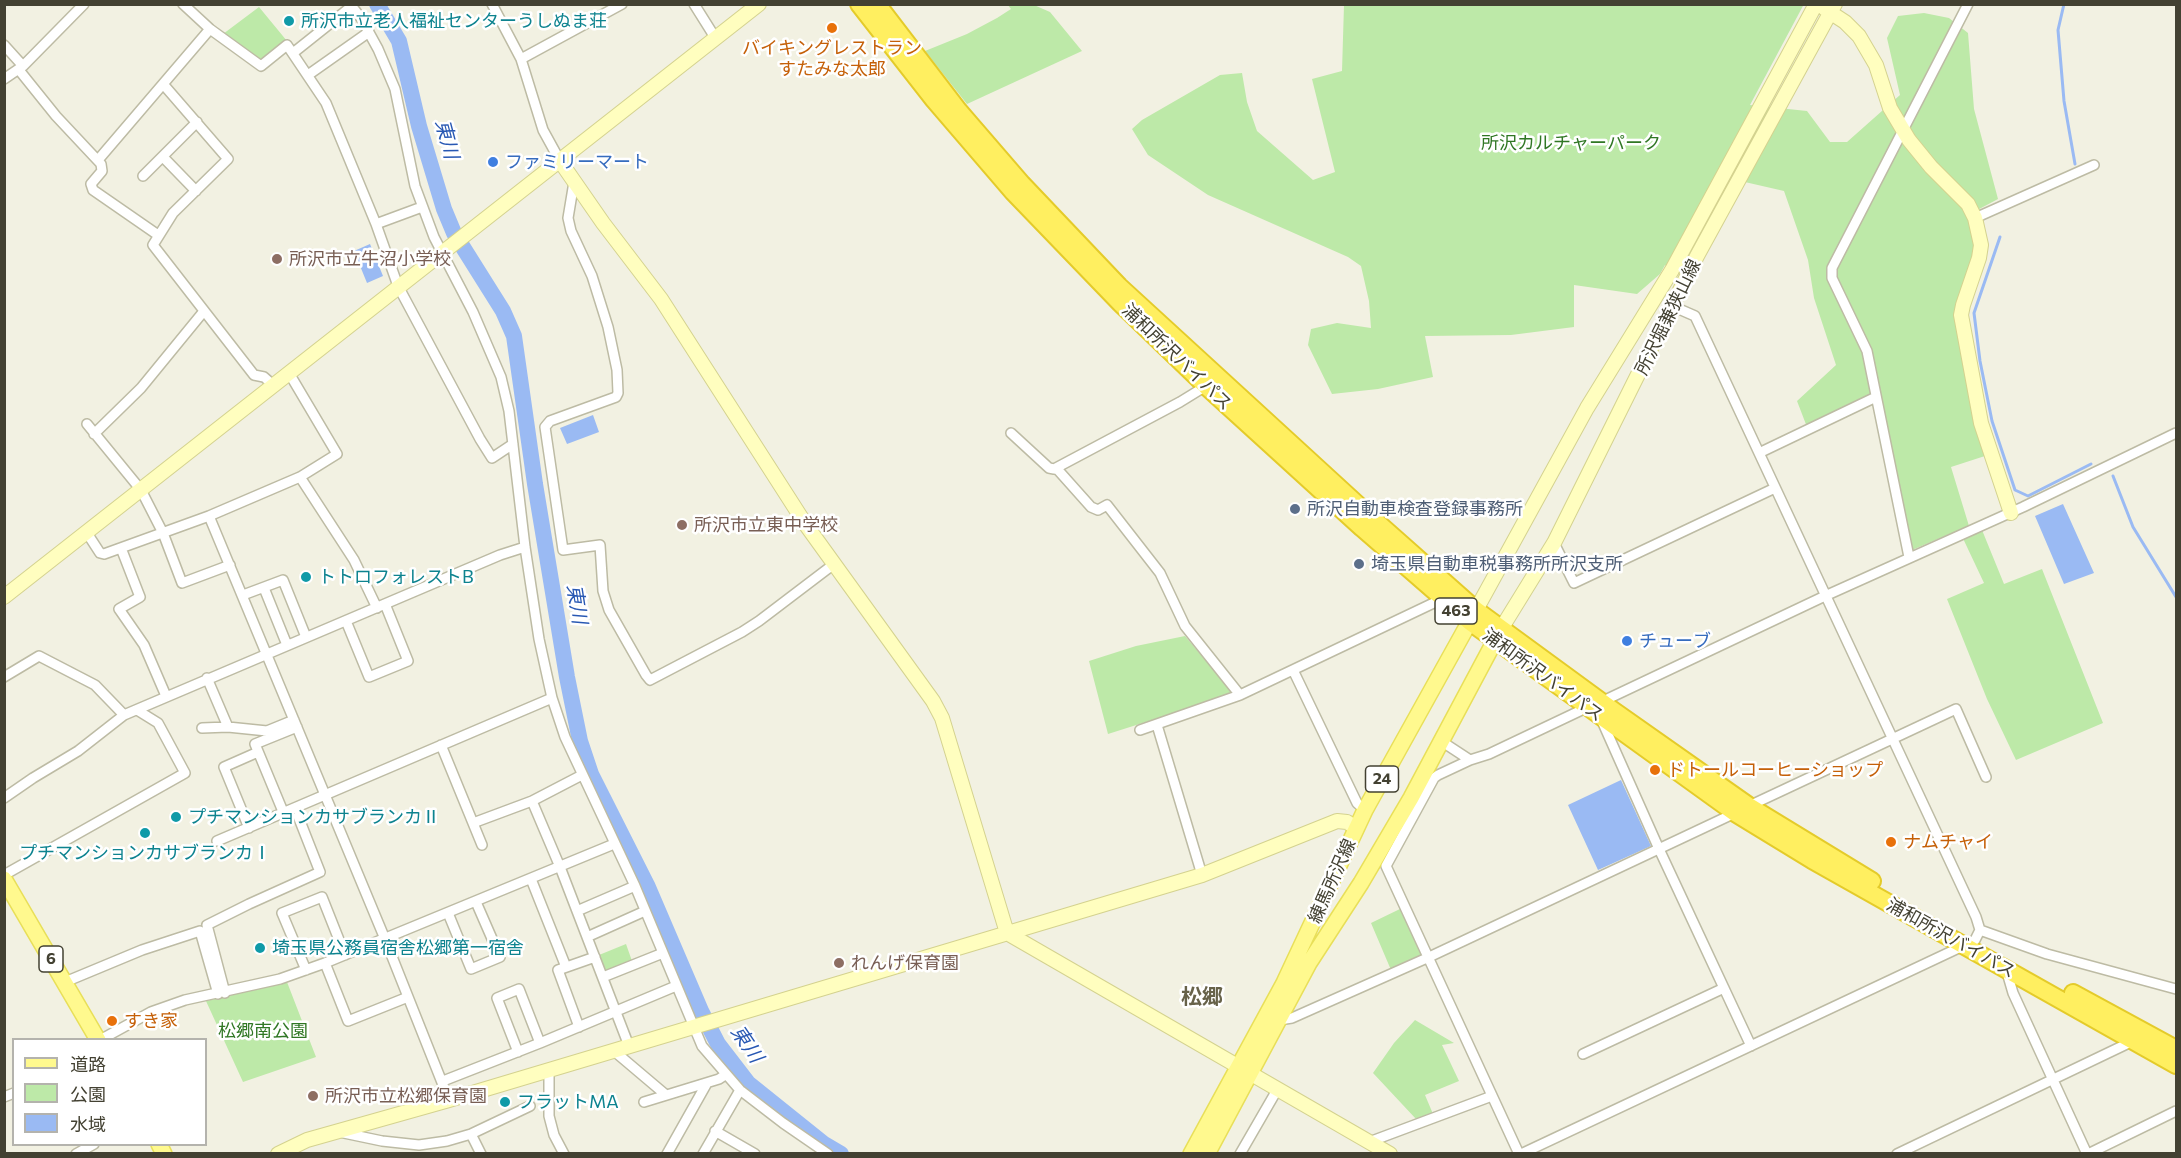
<!DOCTYPE html>
<html>
<head>
<meta charset="utf-8">
<style>
	body { margin:0 }
	#map { position:relative; width:2181px; height:1158px; overflow:hidden; background:#f2f1e2; font-family:Commissioner,"Noto Sans JP",sans-serif }
	canvas { display:block }
	.frame { position:absolute; inset:0; border:6px solid #434132; pointer-events:none }
	.legend { position:absolute; left:12px; top:1038px; width:195px; height:108px; box-sizing:border-box; background:#fff; border:2px solid #b4b3ad; margin:0; padding:8px 10px; list-style:none; font-size:18px; color:#434132 }
	.legend li { display:flex; align-items:center; gap:12px; height:30px }
	.legend b { width:30px; border:2px solid #b4b3ad }
</style>
</head>
<body>
<div id="map">
<canvas width="2181" height="1158"></canvas>
<div class="frame"></div>
<ul class="legend">
<li><b style="height:8px;background:#fff98e"></b>道路</li>
<li><b style="height:16px;background:#bde9a8"></b>公園</li>
<li><b style="height:16px;background:#9abaf3"></b>水域</li>
</ul>
</div>
<script>
const g = document.querySelector('canvas').getContext('2d');
g.lineJoin = 'round';
function paint(path, color) {
  g.fillStyle = color;
  g.fill(path, 'evenodd');
}
function shape(rows) {
  const path = new Path2D();
  for (const r of rows) {
    path.moveTo(r[0], r[1]);
    for (let i = 2; i < r.length; i += 2) path.lineTo(r[i], r[i + 1]);
  }
  return path;
}
function stroke(path, color, width, dash) {
  g.strokeStyle = color;
  g.lineWidth = width;
  g.lineCap = dash ? 'butt' : 'round';
  g.setLineDash(dash || []);
  g.stroke(path);
}
function drawText(font, color, halo, rows, align = 'center') {
  g.font = font + ' Commissioner,"Noto Sans JP",sans-serif';
  g.lineWidth = 5;
  g.setLineDash([]);
  g.textBaseline = 'middle';
  g.strokeStyle = halo;
  g.fillStyle = color;
  for (const [text, x, y, turn = 0] of rows) {
    g.save();
    g.translate(x, y);
    g.rotate((+turn || 0) * Math.PI / 180);
    g.textAlign = isNaN(turn) ? turn : align;
    if (halo) g.strokeText(text, 0, 0);
    g.fillText(text, 0, 0);
    g.restore();
  }
}
const green = shape([
	[1007,4,1034,5,1050,12,1082,51,967,104,925,51,967,34,997,18,1011,9],
	[1804,4,1750,105,1807,111,1830,142,1847,142,1900,95,1887,38,1898,16,1924,13,1949,18,1968,33,1974,109,1998,199,1968,215,1975,246,1974,257,1958,302,1988,455,1951,467,1969,526,1982,530,2004,584,2042,569,2103,723,2016,760,1987,699,1947,599,1984,583,1959,530,1912,550,1879,391,1807,427,1797,401,1836,365,1814,298,1808,260,1784,191,1723,177,1672,270,1665,265,1660,274,1637,294,1574,285,1574,327,1511,335,1425,336,1433,377,1378,389,1332,394,1308,345,1311,329,1337,323,1371,328,1369,301,1361,266,1348,257,1208,195,1148,155,1132,129,1142,120,1220,75,1242,73,1247,102,1257,131,1313,180,1335,172,1312,79,1342,71,1344,5],
	[259,7,287,41,265,60,259,60,223,34],
	[1185,636,1234,694,1108,734,1089,661,1136,646],
	[1402,908,1424,956,1391,970,1371,923],
	[626,944,632,961,608,971,604,969,599,955],
	[287,982,316,1057,243,1082,206,1001],
	[1415,1020,1454,1043,1442,1045,1459,1081,1425,1095,1433,1114,1416,1119,1373,1073,1394,1043]
]);
const water = shape([
	[370,244,383,276,367,283,354,251],
	[593,415,599,432,567,444,560,428],
	[2063,504,2094,573,2064,584,2035,516],
	[1621,780,1651,846,1598,870,1568,805]
]);
const stream = shape([
	[2064,4,2058,30,2064,101,2075,164],
	[2000,237,1974,313,1980,361,1992,421,2015,490,2028,496,2091,464],
	[2113,476,2133,527,2176,597]
]);
const river = shape([
	[377,4,399,41,419,126,444,209,454,233,503,311,514,336,535,484,567,677,580,741,591,774,647,885,701,1011,718,1044,748,1083,824,1144,841,1154]
]);
const street = shape([
	[183,4,210,29,261,66,287,45,326,103,376,224,398,286,480,439,492,458,513,444],
	[350,4,361,18,378,49,395,89,415,186,434,237,473,312,501,377,509,411,525,547,539,639,552,698,565,737,635,886,702,1046,740,1090,783,1123,828,1154],
	[492,4,521,59,543,130,560,161],
	[694,4,716,39],
	[4,45,23,66],
	[293,53,352,6],
	[521,59,622,4],
	[19,70,56,116,101,164,102,171,91,184,93,190,158,235],
	[308,75,369,32],
	[4,79,23,66,84,4],
	[163,84,228,159,173,213,153,245,254,375,264,377,273,385],
	[163,157,196,191],
	[98,160,210,29],
	[143,176,197,122],
	[574,182,568,218,571,231,592,276,608,327,617,370,618,393,616,397,550,421,545,427,563,550,600,545,603,591,609,610,646,675,650,680,742,632,759,621,834,564],
	[1975,218,2094,165],
	[376,224,422,207],
	[87,424,141,490,163,533,182,583,230,565],
	[1011,433,1049,468,1054,469,1180,402,1206,386],
	[94,434,141,388,204,311],
	[1759,453,1876,397],
	[1054,469,1058,470,1091,507,1098,510,1107,505,1160,573,1185,626,1240,695,1442,599],
	[300,477,354,560,377,608],
	[209,516,385,939,449,1100],
	[87,533,100,553,104,554,209,516,300,477,337,454,289,373],
	[1554,543,1574,583,1775,488],
	[121,548,140,597,119,609,144,645,166,696],
	[1909,557,1867,351,1832,278,1832,268,1968,4],
	[264,588,287,645],
	[243,595,283,580,306,637],
	[346,621,369,677,408,661,385,604],
	[1293,670,1357,803,1365,810],
	[4,677,39,656,95,685,124,715],
	[207,678,228,727],
	[1601,702,1825,596,2023,507,2176,433],
	[1602,721,1659,849,1751,1046],
	[1157,725,1202,875],
	[202,728,228,727,267,731,294,720],
	[1140,730,1240,695],
	[1441,741,1470,760,1489,754,1588,707],
	[441,745,482,845],
	[1470,760,1438,775,1434,778,1386,866,1519,1154],
	[4,798,33,778,78,751,124,715,500,555,525,547],
	[532,801,560,867,629,1046],
	[1749,806,1956,709,1986,777],
	[284,814,255,744,297,727],
	[473,823,532,801,582,775],
	[249,828,224,767,258,752],
	[217,841,552,698],
	[4,875,185,773,158,723,137,710],
	[531,879,566,967],
	[577,911,635,886],
	[448,913,471,969,500,957,476,902],
	[1980,930,2047,954,2176,989],
	[587,937,645,911],
	[325,963,348,1021,408,997],
	[2006,969,2013,993,2087,1154],
	[306,970,282,913,322,897,345,955],
	[603,977,663,953],
	[65,982,142,950,200,931,218,994],
	[225,993,207,925,249,904,320,872,298,816],
	[1279,1020,1292,1018,1427,958,1735,813],
	[579,1027,558,970,595,957],
	[100,1040,151,1012,185,1000,280,979,325,963,614,844],
	[614,1051,666,1095],
	[518,1052,497,998,519,989,540,1043],
	[1583,1054,1724,988],
	[549,1070,549,1116,554,1135,564,1154],
	[443,1081,540,1043,676,986],
	[4,1097,14,1093],
	[644,1102,719,1079,725,1075],
	[715,1131,755,1154],
	[339,1132,382,1141,419,1145,447,1141,471,1134,530,1106],
	[471,1134,481,1154],
	[1369,1142,1492,1096],
	[76,1154,94,1144],
	[667,1154,707,1083],
	[703,1154,740,1090],
	[1240,1154,1277,1090],
	[1521,1154,1965,945,1975,940,1980,930,1976,917,1695,316,1672,306],
	[1897,1154,2133,1041],
	[2088,1154,2176,1111]
]);
const secondary = shape([
	[1825,9,1845,22,1859,36,1876,65,1890,108,1909,140,1931,167,1968,204,1975,218,1981,245,1979,258,1963,305,1961,315,1981,423,2011,513],
	[560,161,603,223,661,299,806,525,933,701,942,718,1007,933,1390,1154],
	[4,597,759,4],
	[1476,610,1587,408,1672,270,1816,4],
	[1501,629,1554,543,1697,256,1835,4],
	[278,1154,307,1140,449,1100,1202,875,1337,821,1347,822,1356,828]
]);
const primary = shape([
	[4,879,98,1040],
	[159,1144,164,1154],
	[1191,1154,1284,983,1365,810,1475,612],
	[1207,1154,1309,963,1361,883,1411,798,1500,631]
]);
const highway = shape([
	[859,4,934,100,1013,192,1120,303,1206,386,1362,528,1470,622,1735,813,1812,860,2176,1065],
	[877,4,959,111,1022,184,1119,286,1370,516,1476,610,1614,711,1749,806,1872,881],
	[2073,993,2176,1049]
]);
const markers = [
	[289,21,6,"#0f9aa8"],
	[832,28,6,"#e8710a"],
	[493,162,6,"#3f7fe0"],
	[277,259,6,"#8d6e63"],
	[1295,509,6,"#5c6f8a"],
	[682,525,6,"#8d6e63"],
	[1359,564,6,"#5c6f8a"],
	[306,577,6,"#0f9aa8"],
	[1627,641,6,"#3f7fe0"],
	[1655,770,6,"#e8710a"],
	[176,817,6,"#0f9aa8"],
	[145,833,6,"#0f9aa8"],
	[1891,842,6,"#e8710a"],
	[260,948,6,"#0f9aa8"],
	[839,963,6,"#8d6e63"],
	[112,1021,6,"#e8710a"],
	[313,1096,6,"#8d6e63"],
	[505,1102,6,"#0f9aa8"]
];
const shields = [
	[1456,611,42],
	[1382,779,33],
	[51,959,24]
];
const shieldNames = [
	["463",1456,611],
	["24",1382,779],
	["6",51,959]
];
const cultureNames = [
	["所沢市立老人福祉センターうしぬま荘",301,21],
	["トトロフォレストB",318,577],
	["プチマンションカサブランカⅡ",188,817],
	["プチマンションカサブランカⅠ",145,853,"center"],
	["埼玉県公務員宿舎松郷第一宿舎",272,948],
	["フラットMA",517,1102]
];
const foodNames = [
	["バイキングレストラン",832,48,"center"],
	["すたみな太郎",832,69,"center"],
	["ドトールコーヒーショップ",1667,770],
	["ナムチャイ",1903,842],
	["すき家",124,1021]
];
const parkNames = [
	["所沢カルチャーパーク",1571,143],
	["松郷南公園",263,1031]
];
const shopNames = [
	["ファミリーマート",505,162],
	["チューブ",1639,641]
];
const educationNames = [
	["所沢市立牛沼小学校",289,259],
	["所沢市立東中学校",694,525],
	["れんげ保育園",851,963],
	["所沢市立松郷保育園",325,1096]
];
const streetNames = [
	["所沢堀兼狭山線",1668,317,-64],
	["浦和所沢バイパス",1177,357,44],
	["浦和所沢バイパス",1543,675,36],
	["練馬所沢線",1332,881,-66],
	["浦和所沢バイパス",1951,938,29]
];
const serviceNames = [
	["所沢自動車検査登録事務所",1307,509],
	["埼玉県自動車税事務所所沢支所",1371,564]
];
const waterNames = [
	["東川",447,139,75],
	["東川",577,604,81],
	["東川",747,1044,56]
];
const quarterNames = [
	["松郷",1202,997]
];
paint(green, '#bde9a8');
paint(water, '#9abaf3');
stroke(stream, '#9abaf3', 3);
stroke(river, '#9abaf3', 16);
stroke(street, '#bdbba4', 12);
stroke(secondary, '#d4d28f', 16);
stroke(primary, '#e8df59', 18);
stroke(highway, '#e4cb2a', 20);
stroke(street, '#fff', 9);
stroke(secondary, '#fffebf', 14);
stroke(primary, '#fff98e', 15);
stroke(highway, '#ffef60', 16);
for (const [x, y, r, color] of markers) {
  const dot = new Path2D();
  dot.arc(x, y, r, 0, 2 * Math.PI);
  g.fillStyle = color;
  g.fill(dot);
  stroke(dot, '#fff', 2);
}
for (const [x, y, w] of shields) {
  const box = new Path2D();
  box.roundRect(x - w / 2, y - 13, w, 26, 4.5);
  g.fillStyle = '#fff';
  g.fill(box);
  stroke(box, '#434132', 1.5);
}
drawText('bold 16px', '#434132', null, shieldNames);
drawText('18px', '#0d838f', '#fff', cultureNames, 'left');
drawText('18px', '#c56008', '#fff', foodNames, 'left');
drawText('18px', '#307724', '#fff', parkNames);
drawText('18px', '#366cbe', '#fff', shopNames, 'left');
drawText('18px', '#785e54', '#fff', educationNames, 'left');
drawText('18px', '#434132', '#fff', streetNames);
drawText('18px', '#4e5e75', '#fff', serviceNames, 'left');
drawText('italic 20px', '#2858b3', '#fff', waterNames);
drawText('bold 21px', '#676249', '#fff', quarterNames);
</script>
</body>
</html>
